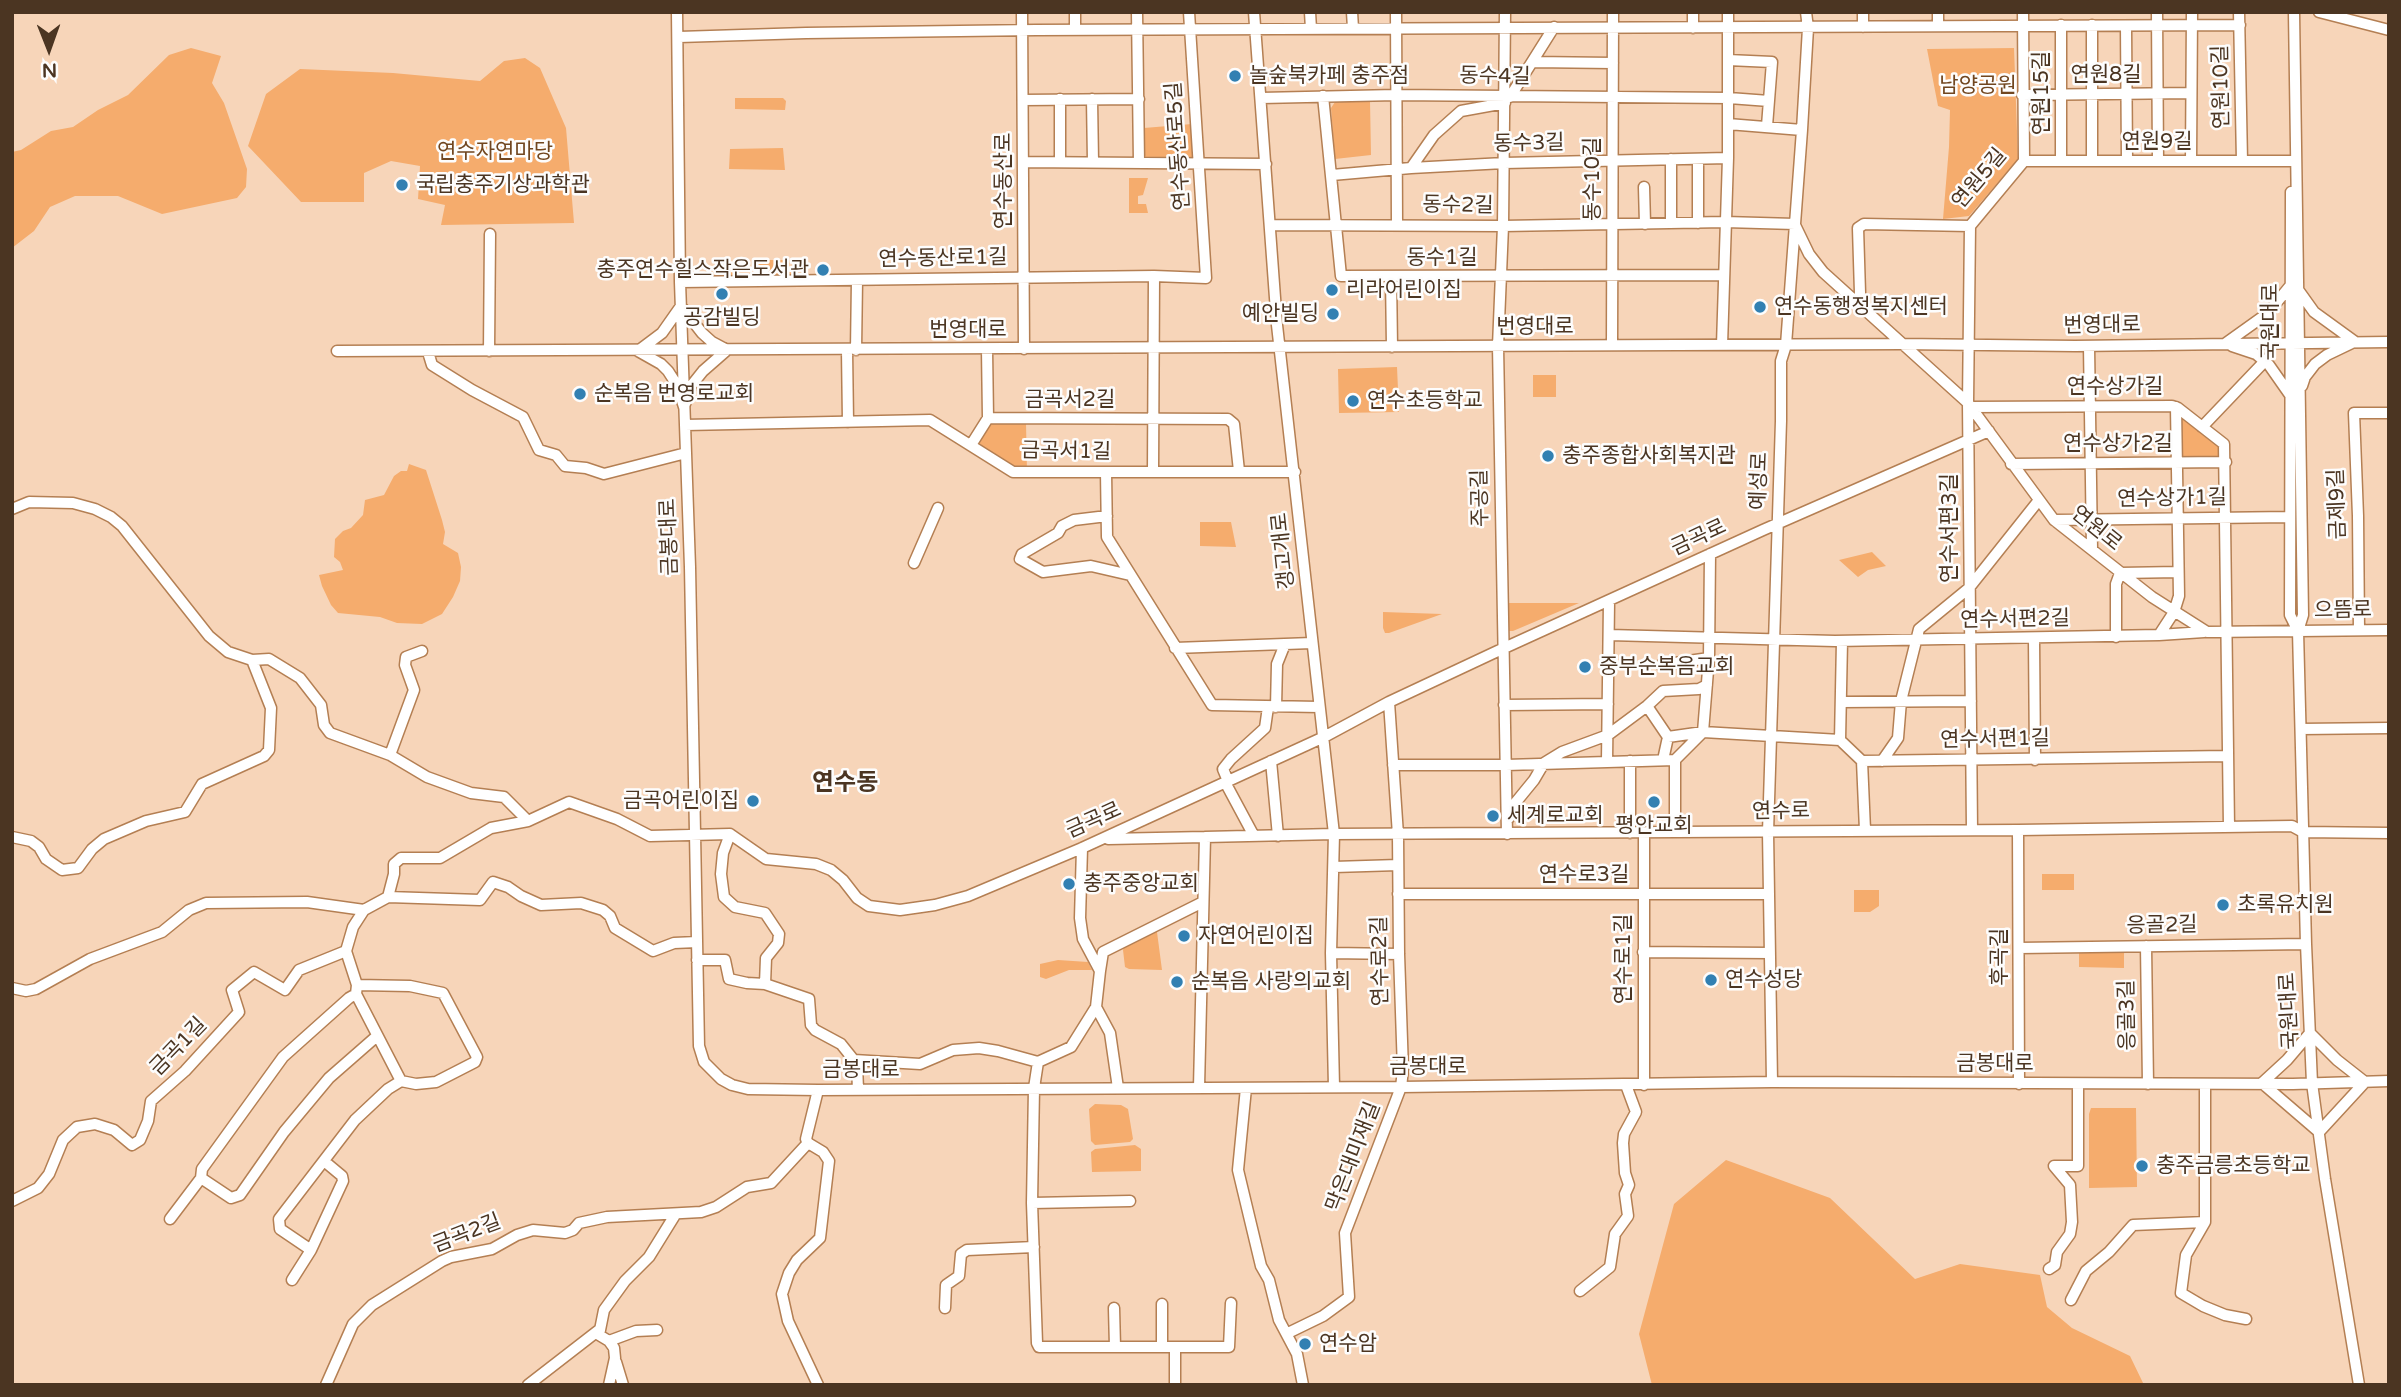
<!DOCTYPE html>
<html>
<head>
<meta charset="utf-8">
<style>
	body { margin:0 }
	#map { position:relative; width:2401px; height:1397px; overflow:hidden; background:#f7d5b9; font-family:"Varela Round",sans-serif }
	canvas { display:block }
	.frame { position:absolute; inset:0; border:14px solid #4b3522; pointer-events:none }
	.north { position:absolute; left:14px; top:14px; width:70px; height:70px; -webkit-text-stroke:5px #fdfdfd; paint-order:stroke; rotate:179deg; font-size:19px; font-weight:700; line-height:28px; text-align:center; color:#4b3522 }
	.north::after { content:''; display:block; margin:auto; width:24px; height:32px; background:#4b3522; clip-path:polygon(50% 0,100% 100%,50% 72%,0 100%) }
</style>
</head>
<body>
<div id="map">
<canvas width="2401" height="1397"></canvas>
<div class="frame"></div>
<div class="north">N</div>
</div>
<script>
const g = document.querySelector('canvas').getContext('2d');
g.lineJoin = 'round';
function paint(path, color) {
  g.fillStyle = color;
  g.fill(path, 'evenodd');
}
function shape(rows) {
  const path = new Path2D();
  for (const r of rows) {
    path.moveTo(r[0], r[1]);
    for (let i = 2; i < r.length; i += 2) path.lineTo(r[i], r[i + 1]);
  }
  return path;
}
function stroke(path, color, width, dash) {
  g.strokeStyle = color;
  g.lineWidth = width;
  g.lineCap = dash ? 'butt' : 'round';
  g.setLineDash(dash || []);
  g.stroke(path);
}
function drawText(font, color, halo, rows, align = 'center') {
  g.font = font + ' "Varela Round","Noto Sans KR",sans-serif';
  g.lineWidth = 5;
  g.setLineDash([]);
  g.textBaseline = 'middle';
  g.strokeStyle = halo;
  g.fillStyle = color;
  for (const [text, x, y, turn = 0] of rows) {
    g.save();
    g.translate(x, y);
    g.rotate((+turn || 0) * Math.PI / 180);
    g.textAlign = isNaN(turn) ? turn : align;
    if (halo) g.strokeText(text, 0, 0);
    g.fillText(text, 0, 0);
    g.restore();
  }
}
const green = shape([
	[191,48,221,56,212,83,224,103,247,169,246,187,237,198,162,214,118,196,75,196,50,207,34,231,12,248,12,152,21,150,51,131,73,127,98,110,128,95,169,55],
	[2014,48,2018,159,1969,216,1943,219,1949,147,1950,110,1938,106,1927,49],
	[525,58,540,68,566,128,574,223,441,225,445,205,418,199,420,166,391,161,364,173,364,202,301,202,248,146,266,94,300,69,393,73,480,81,504,61],
	[735,98,783,98,786,101,785,110,735,109],
	[1370,101,1371,155,1335,159,1331,108,1335,102],
	[1192,124,1195,159,1147,159,1145,156,1144,128],
	[783,148,785,170,729,169,730,149],
	[1129,178,1148,178,1143,195,1138,196,1138,204,1146,204,1148,213,1129,213],
	[755,260,790,260,790,268,796,268,796,277,704,278,705,270,755,269],
	[1397,367,1399,412,1339,413,1338,369],
	[1533,375,1556,375,1556,397,1533,397],
	[2185,417,2223,446,2223,460,2177,460,2177,421],
	[991,423,1026,423,1027,472,1013,472,979,450,979,439],
	[409,464,426,470,442,520,445,532,443,544,458,553,461,567,460,581,453,597,442,614,422,624,397,623,380,617,338,613,331,605,322,586,319,575,343,570,340,562,334,557,335,539,343,531,351,528,363,515,365,500,384,495,394,476,401,471,407,471],
	[1200,522,1231,522,1236,547,1200,546],
	[1872,552,1886,566,1868,570,1858,577,1839,560],
	[1507,603,1579,603,1513,631,1508,631],
	[1383,612,1442,614,1389,633,1385,633,1383,628],
	[2042,874,2074,874,2074,890,2042,890],
	[1854,890,1879,890,1879,906,1870,912,1854,912],
	[1154,929,1157,932,1162,970,1129,969,1125,967,1123,950,1125,944],
	[2079,951,2124,951,2124,968,2079,967],
	[1058,960,1088,962,1092,970,1069,970,1046,979,1040,977,1040,964],
	[1095,1104,1121,1105,1128,1109,1133,1139,1130,1142,1095,1145,1091,1141,1089,1109],
	[2091,1108,2136,1108,2137,1187,2089,1188,2089,1114],
	[1135,1145,1141,1149,1141,1171,1092,1172,1091,1152,1095,1149],
	[1726,1160,1830,1198,1915,1279,1960,1264,2040,1275,2047,1307,2072,1328,2130,1356,2144,1385,1652,1385,1639,1334,1674,1204]
]);
const minor = shape([
	[677,12,680,282,690,567,699,1046,704,1062,721,1079,732,1085,748,1089,818,1090,1401,1087,1772,1082,2293,1084,2389,1081],
	[1022,12,1024,349],
	[1075,12,1075,30],
	[1137,12,1139,163],
	[1254,12,1277,325,1334,834,1331,953,1334,1087],
	[1310,12,1311,29],
	[1352,12,1353,28],
	[1396,12,1397,224],
	[1505,12,1503,226,1498,346,1507,834],
	[1693,12,1693,28],
	[2157,12,2158,161],
	[2239,12,2242,161],
	[2294,12,2303,615,2298,631,2306,944,2312,1083,2325,1179,2359,1385],
	[2319,12,2389,30],
	[1938,25,1938,12],
	[2061,25,2061,161],
	[2126,26,2127,161],
	[1863,27,1863,12],
	[679,37,806,33,1036,30,2240,25],
	[1728,60,1772,62,1767,126],
	[1533,62,1613,63],
	[2022,95,2191,93],
	[1323,96,1341,276,1724,275],
	[1510,97,1554,27],
	[1261,98,1396,95,1729,98,1769,101],
	[1060,99,1060,162],
	[1092,99,1093,162],
	[1023,100,1139,99],
	[1728,124,1802,130],
	[1671,159,1671,223],
	[1698,159,1698,223],
	[2024,161,2291,161],
	[2092,161,2092,25],
	[2191,161,2192,12],
	[1023,162,1266,164],
	[1411,168,1434,135,1461,111,1505,103],
	[1332,175,1411,168,1504,163,1728,158],
	[1644,187,1645,224],
	[2291,192,2290,615,2298,631],
	[1271,225,1503,226,1725,222,1795,224],
	[1795,225,1809,254,1823,272,1968,403,2054,520,2152,597,2207,632,2389,630],
	[1970,226,1968,403,1972,829],
	[1970,226,2024,161,2023,12],
	[1391,277,1392,347],
	[680,282,1154,276,1206,278,1189,12],
	[2299,291,2314,312,2354,341],
	[1858,304,1860,293,1858,228,1864,224,1970,226],
	[681,306,702,333,712,342,727,350,703,371,691,386,684,407,677,385,668,371,661,364,638,351,662,333,681,306],
	[2226,343,2268,313,2290,286],
	[1612,345,1613,12],
	[1722,345,1728,158,1728,12],
	[2089,346,2092,549],
	[2232,346,2256,354,2269,365,2290,395],
	[847,350,848,422],
	[856,350,857,280],
	[337,351,1900,344,2075,346,2389,342],
	[489,351,490,234],
	[428,352,432,365,472,390,523,417,539,450,556,455,565,466,586,468,604,474,686,453],
	[2302,386,2305,377,2315,364,2327,355,2352,343],
	[1971,407,2172,406,2178,408,2224,444,2229,827],
	[988,418,1228,419,1234,424,1239,471],
	[685,425,930,420,1013,472,1295,472],
	[2202,427,2265,361],
	[971,445,988,418,987,349],
	[2011,464,2226,462],
	[1106,472,1107,537,1212,705,1319,707],
	[1153,472,1154,276],
	[12,509,29,502,73,503,95,509,111,517,122,526,209,636,228,652,252,660,269,659,300,678,321,705,324,725,330,733,390,755,427,777,471,793,504,797,528,821],
	[1107,516,1074,520,1062,526,1058,533,1022,554,1020,559,1043,572,1091,566,1130,575],
	[2054,520,2290,517],
	[914,563,938,508],
	[2359,630,2358,516,2354,413,2389,413],
	[1609,635,1835,641,2159,635,2174,612,2179,596,2176,407],
	[2159,635,2204,632],
	[2116,637,2116,584,2120,573,2178,572],
	[2034,639,2035,760],
	[1175,648,1312,643],
	[1661,665,1709,658],
	[1841,702,1971,701],
	[1504,705,1608,704],
	[1647,706,1668,737,1703,732,1709,658,1710,554],
	[1276,707,1277,664,1285,644],
	[2301,729,2389,728],
	[1840,740,1842,641],
	[390,755,414,690,405,665,406,657,422,651],
	[1663,760,1668,737],
	[1271,761,1278,836],
	[1607,761,1609,602],
	[1630,761,1630,833],
	[1862,761,1865,830],
	[1882,761,1898,738,1901,701,1919,629,1969,588,2039,500],
	[1393,765,1506,765,1675,760,1703,732,1840,740,1862,761,2228,756],
	[1228,781,1223,769,1231,759,1265,728,1268,707],
	[1225,782,1254,836],
	[1509,818,1516,802,1534,780,1544,763,1562,752,1608,735,1647,706,1663,691,1699,689,1707,685],
	[2018,830,2019,1084],
	[1675,832,1675,760],
	[1644,833,1644,1085],
	[730,834,723,853,721,874,724,897,735,907,765,913,779,934,778,943,766,958,765,984],
	[12,837,31,841,39,847,46,859,62,870,78,868,92,849,104,839,146,821,185,812,202,784,264,756,269,750,271,708,252,660],
	[1108,839,1205,837],
	[1082,848,1080,918,1083,939,1100,971,1096,1007,1110,1033,1118,1088],
	[1334,867,1398,865],
	[1398,894,1769,894],
	[388,897,480,900,493,882,508,887,521,896,541,905,581,903,603,910,610,916,615,928,653,951,674,943,697,942],
	[2146,946,2148,1084],
	[2019,948,2306,944],
	[1643,952,1770,953],
	[1331,953,1399,954],
	[697,960,725,960,729,979,747,983,765,984,809,999,811,1025,815,1030,841,1044,857,1064,858,1090],
	[1100,971,1103,952,1203,902],
	[357,985,410,986,443,993,477,1057,475,1062,436,1082,416,1084,401,1081,356,994,357,985,346,951,353,927,364,910,388,897,394,874,394,864,401,858,440,858,491,828,528,821,569,802,617,819,650,836,730,834,766,859,816,864,831,870,843,880,857,898,869,906,900,910,935,905,968,896,1082,848,1324,737,1389,702,1502,649,1763,530,1989,431],
	[12,988,26,991,36,989,90,959,162,932,189,910,206,903,307,902,364,910],
	[356,994,349,998,283,1057,202,1169,201,1178,231,1198,240,1195,284,1132,329,1078,377,1036],
	[1096,1007,1071,1047,1038,1062,1034,1088,1032,1203,1037,1343,1039,1347,1229,1347,1231,1303],
	[2310,1033,2337,1060,2365,1082],
	[854,1060,920,1064,953,1050,979,1048,998,1051,1038,1062],
	[1772,1082,1768,832,1781,421,1781,361,1786,345,1802,130,1808,28,1806,12],
	[2262,1083,2319,1132],
	[2262,1083,2287,1060,2310,1033],
	[2205,1084,2205,1222,2186,1255,2181,1293,2203,1306,2225,1315,2246,1319],
	[1199,1087,1205,837,1334,834,2018,830,2292,826,2303,832,2389,833],
	[1246,1088,1238,1170,1261,1266,1269,1280,1279,1320,1297,1354,1303,1385],
	[2319,1132,2365,1082],
	[808,1143,823,1152,829,1161,820,1238,797,1260,789,1273,782,1294,788,1321,818,1385],
	[324,1161,342,1176,343,1181,311,1250,280,1229,279,1219,355,1120,388,1089,401,1081],
	[2054,1166,2078,1166,2078,1084],
	[12,1201,38,1188,49,1174,63,1140,77,1127,95,1124,114,1130,132,1145,140,1140,148,1121,151,1101,185,1071,239,1012,232,990,254,972,285,990,299,970,346,951],
	[1032,1203,1130,1201],
	[170,1219,201,1178],
	[2049,1269,2055,1265,2057,1252,2070,1234,2072,1222,2070,1185,2054,1166],
	[292,1280,311,1250],
	[1580,1291,1610,1267,1615,1234,1628,1216,1625,1194,1629,1185,1625,1173,1623,1143,1624,1134,1636,1112,1626,1085],
	[2071,1300,2086,1271,2109,1252,2133,1225,2205,1222],
	[1162,1304,1162,1347],
	[945,1308,946,1285,959,1276,961,1254,967,1250,1034,1247],
	[1114,1308,1115,1347],
	[1288,1333,1323,1316,1349,1297,1345,1233,1401,1087,1403,1070,1399,954,1398,835,1389,702],
	[609,1341,636,1331,657,1330],
	[616,1362,623,1385],
	[326,1385,353,1324,372,1305,442,1261,451,1257,492,1249,517,1235,533,1230,565,1233,573,1230,579,1223,607,1217,701,1212,716,1207,747,1187,771,1183,808,1143,806,1139,818,1090],
	[528,1385,599,1330],
	[609,1385,615,1358,614,1348,609,1341,599,1335,604,1310,625,1281,649,1257,675,1215],
	[1175,1385,1175,1347]
]);
const markers = [
	[1235,76,7,"#3280b2"],
	[402,185,7,"#3280b2"],
	[823,270,7,"#3280b2"],
	[1332,290,7,"#3280b2"],
	[722,294,7,"#3280b2"],
	[1760,307,7,"#3280b2"],
	[1333,314,7,"#3280b2"],
	[580,394,7,"#3280b2"],
	[1353,401,7,"#3280b2"],
	[1548,456,7,"#3280b2"],
	[1585,667,7,"#3280b2"],
	[753,801,7,"#3280b2"],
	[1654,802,7,"#3280b2"],
	[1493,816,7,"#3280b2"],
	[1069,884,7,"#3280b2"],
	[2223,905,7,"#3280b2"],
	[1184,936,7,"#3280b2"],
	[1711,980,7,"#3280b2"],
	[1177,982,7,"#3280b2"],
	[2142,1166,7,"#3280b2"],
	[1305,1344,7,"#3280b2"]
];
const streetNames = [
	["연원8길",2106,75],
	["동수4길",1495,77,1],
	["연원10길",2222,87,-91],
	["연원15길",2042,93,-90],
	["연원9길",2157,142],
	["동수3길",1529,144,-1],
	["연수동산로5길",1179,146,-94],
	["동수10길",1593,179,-90],
	["연원5길",1980,179,-50],
	["연수동산로",1004,181,-90],
	["동수2길",1458,206,1],
	["동수1길",1442,258],
	["연수동산로1길",943,259,-1],
	["국원대로",2271,322,-90],
	["번영대로",2102,326,-1],
	["번영대로",1535,327],
	["번영대로",968,330],
	["연수상가길",2115,387],
	["금곡서2길",1070,400],
	["연수상가2길",2118,444],
	["금곡서1길",1066,452,1],
	["예성로",1760,481,-88],
	["주공길",1481,498,-91],
	["연수상가1길",2172,499,-1],
	["금제9길",2338,504,-92],
	["연수서편3길",1950,528,-90],
	["연원로",2096,529,39],
	["금봉대로",670,537,-92],
	["금곡로",1699,538,-25],
	["갱고개로",1284,551,-96],
	["으뜸로",2343,611,-1],
	["연수서편2길",2015,620,-1],
	["연수서편1길",1995,740,-1],
	["연수로",1781,812,-1],
	["금곡로",1094,821,-24],
	["연수로3길",1584,875],
	["응골2길",2162,926,-1],
	["후곡길",2000,957,-90],
	["연수로1길",1624,959,-90],
	["연수로2길",1381,961,-91],
	["국원대로",2290,1011,-93],
	["응골3길",2128,1015,-91],
	["금곡1길",179,1047,-46],
	["금봉대로",1995,1064],
	["금봉대로",1428,1067],
	["금봉대로",861,1070],
	["막은대미재길",1354,1157,-69],
	["금곡2길",467,1234,-21]
];
const poiNames = [
	["놀숲북카페 충주점",1249,76],
	["국립충주기상과학관",416,185],
	["충주연수힐스작은도서관",809,270,"right"],
	["리라어린이집",1346,290],
	["연수동행정복지센터",1774,307],
	["예안빌딩",1319,314,"right"],
	["공감빌딩",722,318,"center"],
	["순복음 번영로교회",594,394],
	["연수초등학교",1367,401],
	["충주종합사회복지관",1562,456],
	["중부순복음교회",1599,667],
	["금곡어린이집",739,801,"right"],
	["세계로교회",1507,816],
	["평안교회",1654,826,"center"],
	["충주중앙교회",1083,884],
	["초록유치원",2237,905],
	["자연어린이집",1198,936],
	["연수성당",1725,980],
	["순복음 사랑의교회",1191,982],
	["충주금릉초등학교",2156,1166],
	["연수암",1319,1344]
];
const parkNames = [
	["남양공원",1978,86],
	["연수자연마당",495,152]
];
const quarterNames = [
	["연수동",845,784]
];
paint(green, '#f5ac6d');
stroke(minor, '#b47f53', 13);
stroke(minor, '#fff', 10);
for (const [x, y, r, color] of markers) {
  const dot = new Path2D();
  dot.arc(x, y, r, 0, 2 * Math.PI);
  g.fillStyle = color;
  g.fill(dot);
  stroke(dot, '#fdfdfd', 2.5);
}
drawText('21px', '#4b3522', '#fdfdfd', streetNames);
drawText('21px', '#4b3522', '#fdfdfd', poiNames, 'left');
drawText('21px', '#71461f', '#fdfdfd', parkNames);
drawText('bold 24px', '#4b3522', '#fdfdfd', quarterNames);
</script>
</body>
</html>
